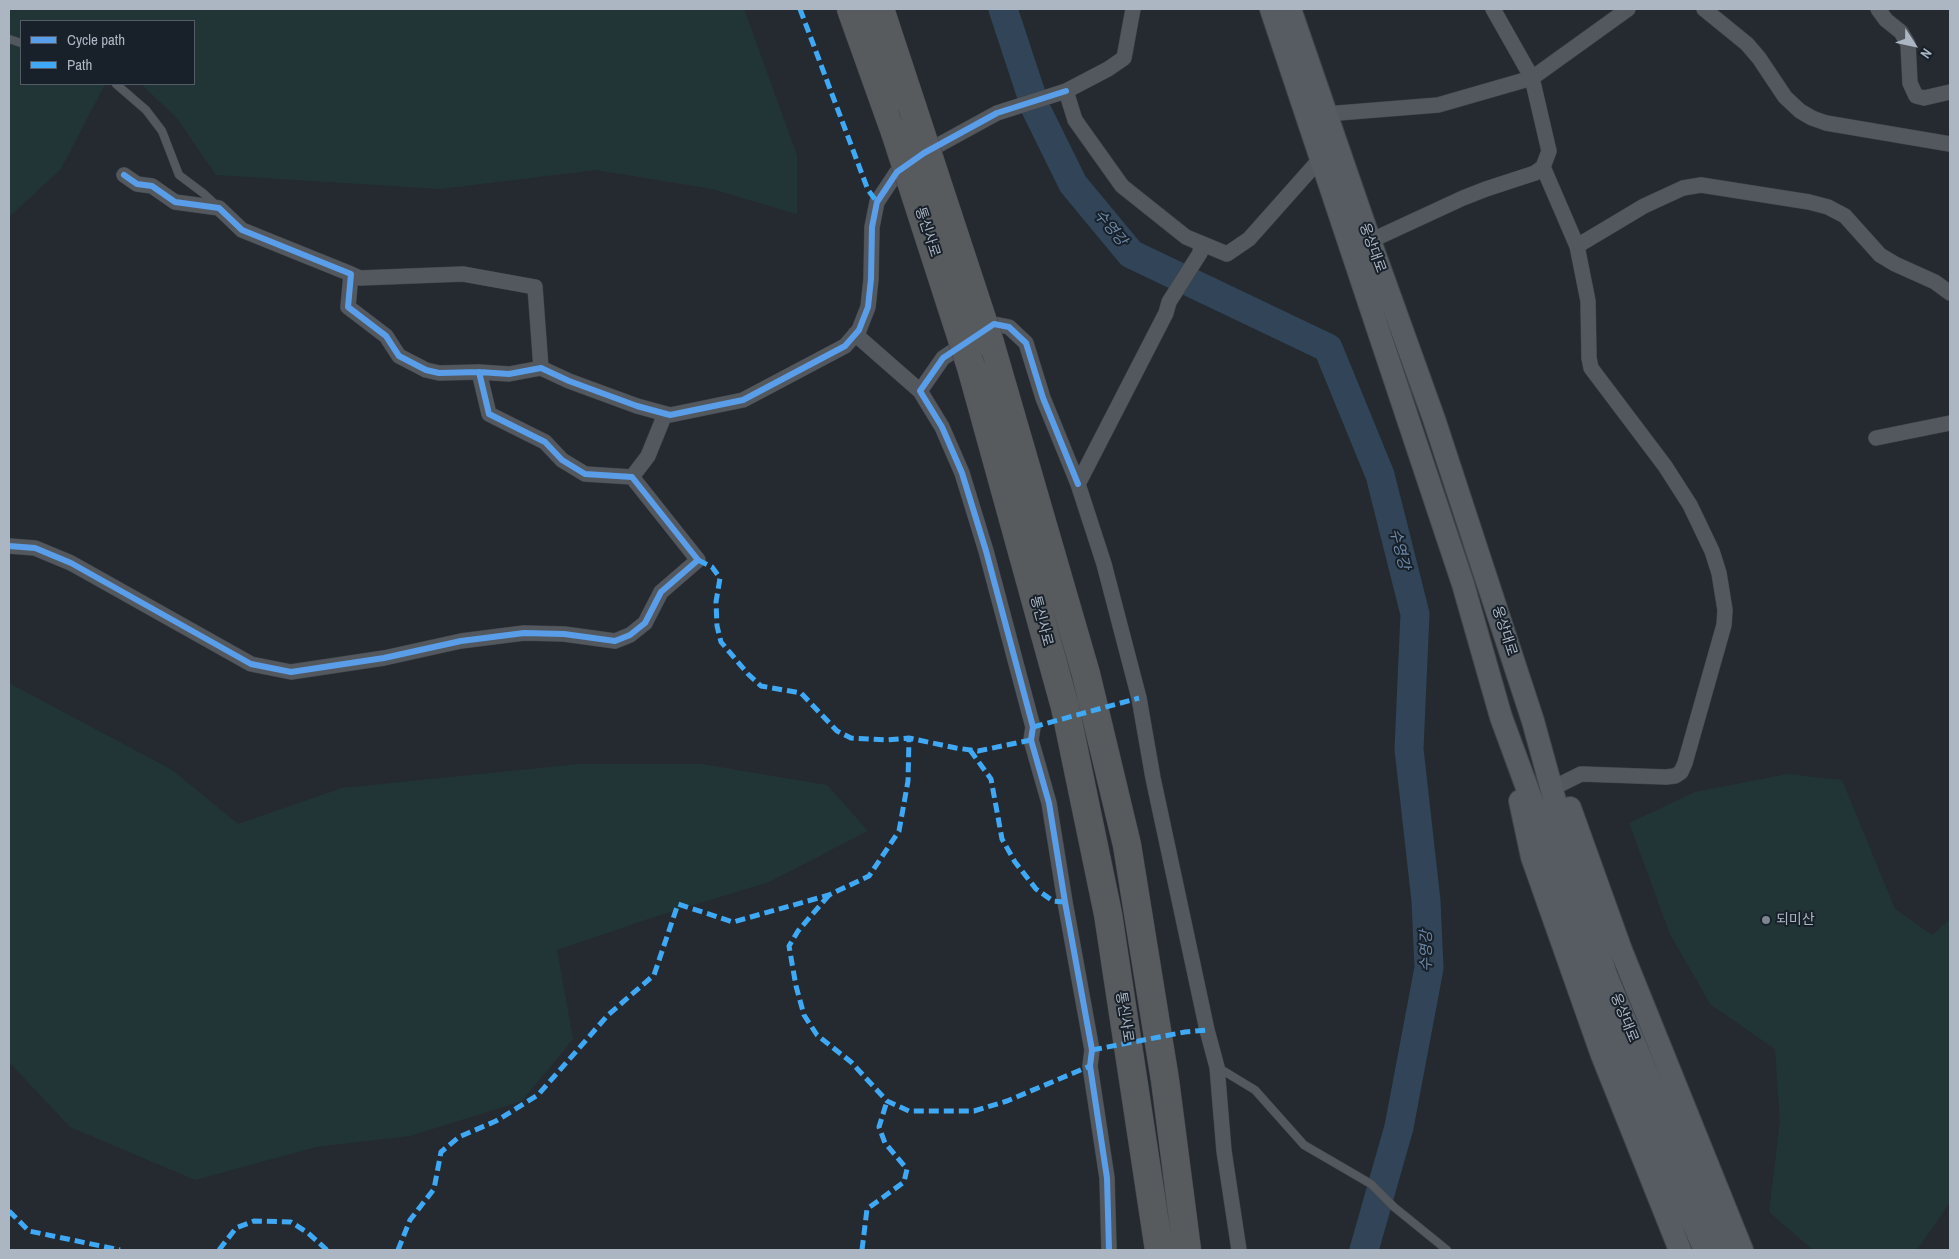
<!DOCTYPE html>
<html>
<head>
<meta charset="utf-8">
<style>
	body { margin:0 }
	#map { position:relative; width:1959px; height:1259px; overflow:hidden; background:#242a30; font-family:"Archivo Narrow",sans-serif }
	canvas { display:block }
	.frame { position:absolute; inset:0; border:10px solid #acb6c3; pointer-events:none }
	.legend { position:absolute; left:20px; top:20px; width:175px; height:65px; box-sizing:border-box; background:#18202a; border:1px solid #535c67; margin:0; padding:6px 9px; list-style:none; font-size:15px; color:#acb6c3 }
	.legend li { display:flex; align-items:center; gap:10px; height:25px }
	.legend b { width:25px; border:1px solid #535c67 }
	.north { position:absolute; left:1889px; top:20px; width:50px; height:50px; -webkit-text-stroke:4px #18202a; paint-order:stroke; rotate:125deg; font-size:14px; font-weight:700; line-height:20px; text-align:center; color:#acb6c3 }
	.north::after { content:''; display:block; margin:auto; width:18px; height:22px; background:#acb6c3; clip-path:polygon(50% 0,100% 100%,50% 72%,0 100%) }
</style>
</head>
<body>
<div id="map">
<canvas width="1959" height="1259"></canvas>
<div class="frame"></div>
<ul class="legend">
<li><b style="height:6px;background:#5a9eea"></b>Cycle path</li>
<li><b style="height:6px;background:#3fa9f5"></b>Path</li>
</ul>
<div class="north">N</div>
</div>
<script>
const g = document.querySelector('canvas').getContext('2d');
g.lineJoin = 'round';
function paint(path, color) {
  g.fillStyle = color;
  g.fill(path, 'evenodd');
}
function shape(rows) {
  const path = new Path2D();
  for (const r of rows) {
    path.moveTo(r[0], r[1]);
    for (let i = 2; i < r.length; i += 2) path.lineTo(r[i], r[i + 1]);
  }
  return path;
}
function stroke(path, color, width, dash) {
  g.strokeStyle = color;
  g.lineWidth = width;
  g.lineCap = dash ? 'butt' : 'round';
  g.setLineDash(dash || []);
  g.stroke(path);
}
function drawText(font, color, halo, rows, align = 'center') {
  g.font = font + ' "Archivo Narrow","Noto Sans KR",sans-serif';
  g.lineWidth = 4;
  g.setLineDash([]);
  g.textBaseline = 'middle';
  g.strokeStyle = halo;
  g.fillStyle = color;
  for (const [text, x, y, turn = 0] of rows) {
    g.save();
    g.translate(x, y);
    g.rotate((+turn || 0) * Math.PI / 180);
    g.textAlign = isNaN(turn) ? turn : align;
    if (halo) g.strokeText(text, 0, 0);
    g.fillText(text, 0, 0);
    g.restore();
  }
}
const green = shape([
	[9,9,744,9,797,155,797,214,712,189,596,170,440,189,216,175,176,117,141,84,194,84,194,21,21,21,21,84,105,84,61,169,9,217],
	[9,683,172,770,238,824,342,788,579,764,702,764,827,785,868,831,769,882,654,917,557,950,573,1039,522,1101,410,1136,316,1147,195,1180,70,1127,9,1062],
	[1787,774,1842,780,1895,909,1932,935,1950,919,1950,1202,1917,1250,1813,1250,1769,1212,1780,1121,1775,1049,1710,1004,1670,934,1629,823,1695,792]
]);
const river = shape([
	[1003,9,1036,109,1073,184,1131,254,1328,348,1380,475,1415,614,1409,749,1426,901,1429,968,1399,1127,1364,1250]
]);
const lane = shape([
	[9,39,21,43],
	[116,84,146,110,162,131,179,175,203,193,216,205],
	[1217,1067,1255,1090,1304,1145,1371,1184,1394,1207,1447,1250]
]);
const street = shape([
	[1133,9,1124,58,1108,69,1066,91,1075,120,1122,186,1186,237,1227,254,1249,239,1321,158],
	[1704,9,1747,44,1759,58,1785,97,1800,111,1812,118,1826,123,1950,144],
	[1878,9,1886,20,1901,32,1908,44,1910,83,1916,96,1924,98,1950,92],
	[1319,116,1326,114,1438,105,1532,78,1628,9],
	[1543,167,1577,246,1588,301,1589,358,1591,368,1665,466,1690,505,1712,551,1719,573,1725,610,1724,625,1685,763,1681,772,1675,776,1666,777,1581,774,1561,784],
	[124,175,137,184,152,186,175,202,219,208,242,230,351,274,348,307,386,336,399,356,426,370,439,373,479,372,509,374,541,368,569,381,637,406,670,415,743,400,845,346,859,330,868,307,871,279,872,227,877,202,897,172,924,153,997,113,1066,91],
	[1370,241,1463,198,1486,189,1535,173,1543,167,1549,151,1532,78,1493,9],
	[1201,243,1200,253,1169,302,1166,313,1078,484,1104,564,1139,698,1153,778,1207,1030,1217,1067,1224,1151,1239,1250],
	[1577,246,1644,206,1683,188,1701,185,1809,202,1828,207,1845,216,1880,255,1895,264,1935,282,1950,293],
	[351,274,360,278,463,274,535,287,541,368],
	[855,334,920,391],
	[1876,438,1950,423],
	[632,477,648,456,665,414],
	[1078,484,1043,398,1026,343,1009,327,994,324,943,358,920,391,942,427,962,473,986,551,1033,727,1031,740,1049,803,1065,902,1092,1050,1090,1066,1107,1178,1109,1250],
	[9,546,35,548,71,563,251,664,291,672,384,658,461,641,524,633,564,634,615,641,630,635,645,623,661,592,698,560,632,477,585,474,562,460,545,442,489,414,479,372]
]);
const secondary = shape([
	[1271,9,1463,584,1501,717,1551,853,1591,981,1648,1121,1705,1250],
	[1290,9,1370,241,1434,419,1533,721,1574,870,1606,975,1663,1112,1724,1250],
	[1520,801,1532,857,1602,1055,1680,1250],
	[1570,808,1621,950,1742,1250]
]);
const highway = shape([
	[851,9,895,132],
	[880,9,912,106],
	[990,343,1086,674,1127,845,1165,1080,1187,1250],
	[971,367,1065,707,1108,914,1159,1250]
]);
const highwayBridge = shape([
	[912,106,990,343],
	[895,132,971,367]
]);
const quiet = shape([
	[800,9,868,190,877,202],
	[698,560,712,567,720,578,716,602,717,626,721,642,748,674,761,686,801,693,837,731,851,738,887,740,909,738,956,748,978,751,1031,740],
	[1033,727,1139,698],
	[970,750,991,779,1002,839,1015,862,1036,889,1053,901,1065,902],
	[829,895,798,931,789,946,796,986,804,1015,817,1035,851,1062,887,1101,909,1111,974,1111,1007,1101,1090,1066],
	[1092,1050,1185,1032,1207,1030],
	[9,1211,29,1231,120,1250],
	[219,1250,236,1228,254,1221,291,1222,308,1233,327,1250],
	[398,1250,410,1220,434,1189,441,1152,459,1137,496,1121,538,1095,608,1015,654,975,678,904,733,922,829,895,869,876,899,831,908,781,909,738],
	[862,1250,867,1209,904,1182,907,1169,885,1143,879,1127,887,1101]
]);
const cycleway = shape([
	[124,175,137,184,152,186,175,202,219,208,242,230,351,274,348,307,386,336,399,356,426,370,439,373,479,372,509,374,541,368,569,381,637,406,670,415,743,400,845,346,859,330,868,307,871,279,872,227,877,202,897,172,924,153,997,113,1066,91],
	[1078,484,1043,398,1026,343,1009,327,994,324,943,358,920,391,942,427,962,473,986,551,1033,727,1031,740,1049,803,1065,902,1092,1050,1090,1066,1107,1178,1109,1250],
	[9,546,35,548,71,563,251,664,291,672,384,658,461,641,524,633,564,634,615,641,630,635,645,623,661,592,698,560,632,477,585,474,562,460,545,442,489,414,479,372]
]);
const markers = [
	[1766,920,5,"#7c8590"]
];
const streetNames = [
	["통신사로",927,232,72],
	["웅상대로",1372,248,70],
	["통신사로",1041,621,75],
	["웅상대로",1504,631,72],
	["통신사로",1124,1017,81],
	["웅상대로",1624,1018,68]
];
const poiNames = [
	["되미산",1776,920]
];
const waterNames = [
	["수영강",1110,228,50],
	["수영강",1399,549,76],
	["수영강",1427,951,-90]
];
paint(green, '#223536');
stroke(river, '#314458', 29);
stroke(lane, '#404449', 9);
stroke(street, '#404449', 16);
stroke(secondary, '#404449', 24);
stroke(highway, '#40464c', 29);
stroke(lane, '#53585e', 8);
stroke(street, '#53585e', 15);
stroke(secondary, '#575c63', 22);
stroke(highway, '#585b5e', 28);
stroke(highwayBridge, '#40464c', 29, []);
stroke(highwayBridge, '#585b5e', 28);
stroke(quiet, '#3fa9f5', 5, [10, 5]);
stroke(cycleway, '#5a9eea', 6);
for (const [x, y, r, color] of markers) {
  const dot = new Path2D();
  dot.arc(x, y, r, 0, 2 * Math.PI);
  g.fillStyle = color;
  g.fill(dot);
  stroke(dot, '#18202a', 2);
}
drawText('14px', '#acb6c3', '#18202a', streetNames);
drawText('14px', '#acb6c3', '#18202a', poiNames, 'left');
drawText('italic 15px', '#6d89a7', '#18202a', waterNames);
</script>
</body>
</html>
